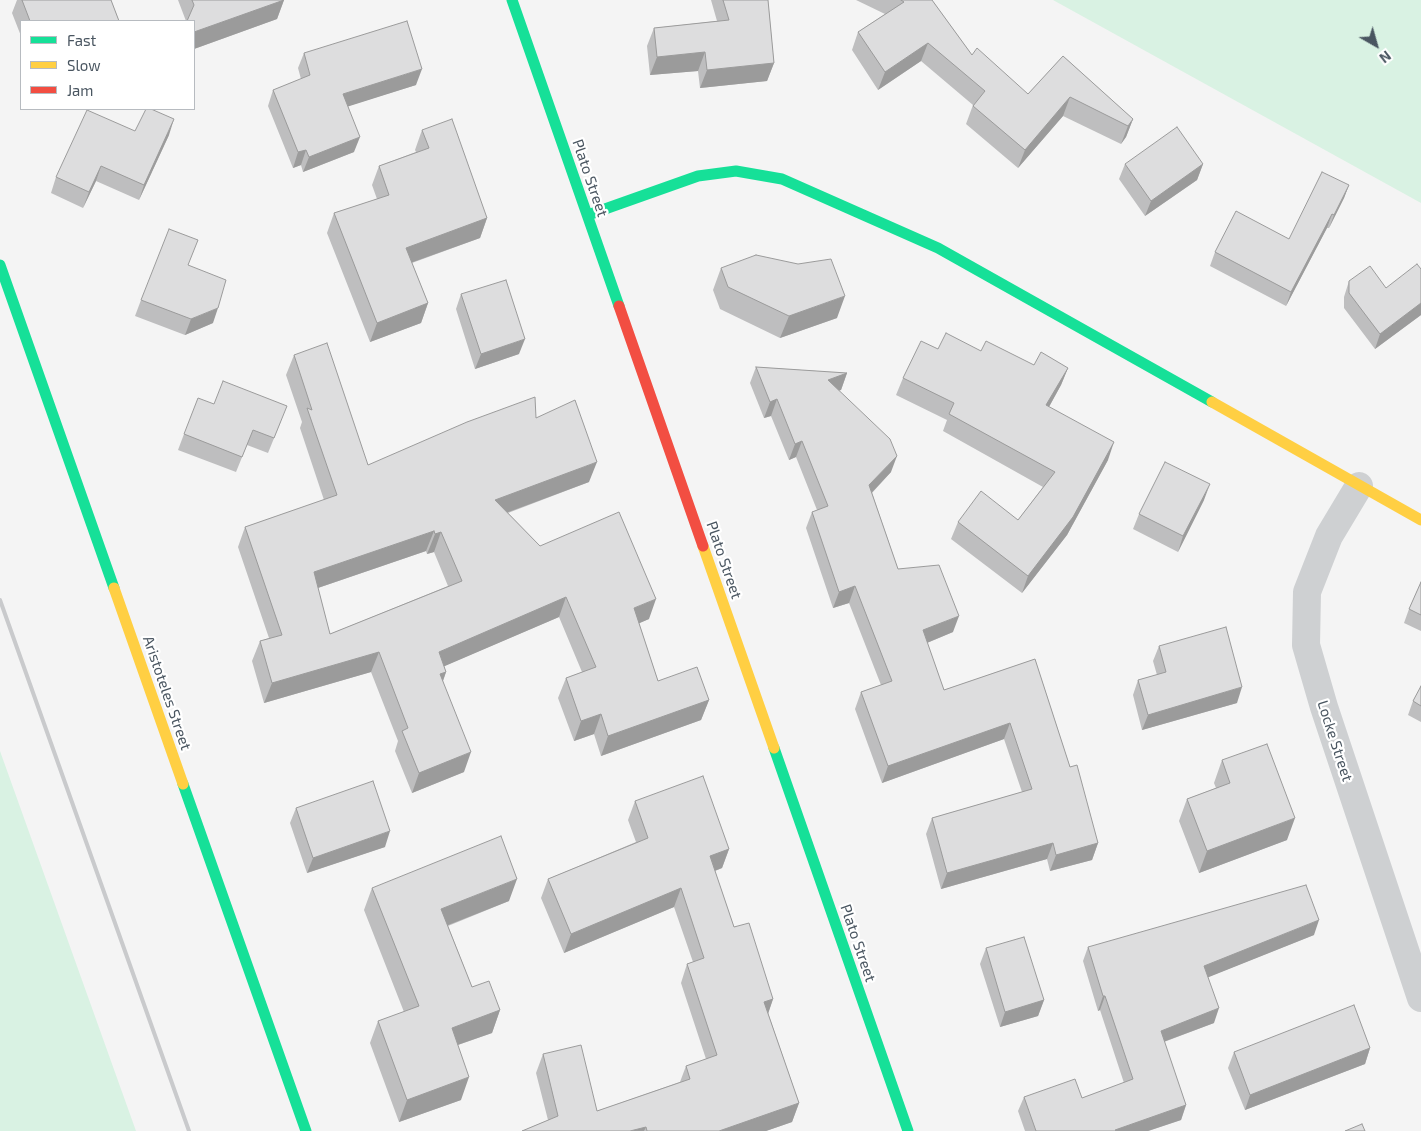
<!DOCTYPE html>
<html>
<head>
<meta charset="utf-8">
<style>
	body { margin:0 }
	#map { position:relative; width:1421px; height:1131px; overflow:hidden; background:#f4f4f4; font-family:"Exo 2",sans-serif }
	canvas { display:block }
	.legend { position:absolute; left:20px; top:20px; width:175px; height:90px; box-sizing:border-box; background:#fff; border:1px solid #b7bbc0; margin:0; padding:6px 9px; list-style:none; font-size:15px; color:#4a5661 }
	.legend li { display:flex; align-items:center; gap:10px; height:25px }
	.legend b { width:25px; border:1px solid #b7bbc0 }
	.north { position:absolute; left:1351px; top:20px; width:50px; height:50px; -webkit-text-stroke:4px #fff; paint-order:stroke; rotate:142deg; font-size:14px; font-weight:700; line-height:20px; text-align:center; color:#4a5661 }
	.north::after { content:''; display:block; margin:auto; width:18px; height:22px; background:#4a5661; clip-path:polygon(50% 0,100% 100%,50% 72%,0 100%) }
</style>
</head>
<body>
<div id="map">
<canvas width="1421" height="1131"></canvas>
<ul class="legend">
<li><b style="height:6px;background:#16e098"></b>Fast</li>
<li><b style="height:6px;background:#ffcf43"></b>Slow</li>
<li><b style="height:6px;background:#f24e42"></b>Jam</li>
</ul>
<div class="north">N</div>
</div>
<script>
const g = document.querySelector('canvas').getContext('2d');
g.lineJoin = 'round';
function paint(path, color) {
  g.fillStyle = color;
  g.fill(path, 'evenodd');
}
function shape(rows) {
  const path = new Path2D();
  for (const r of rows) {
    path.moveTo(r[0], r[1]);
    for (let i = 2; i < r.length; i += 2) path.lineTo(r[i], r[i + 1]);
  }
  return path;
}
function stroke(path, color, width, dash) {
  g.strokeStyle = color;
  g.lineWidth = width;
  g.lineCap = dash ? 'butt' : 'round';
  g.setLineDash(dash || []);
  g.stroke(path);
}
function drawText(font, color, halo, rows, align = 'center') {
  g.font = font + ' "Exo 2",sans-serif';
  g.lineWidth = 4.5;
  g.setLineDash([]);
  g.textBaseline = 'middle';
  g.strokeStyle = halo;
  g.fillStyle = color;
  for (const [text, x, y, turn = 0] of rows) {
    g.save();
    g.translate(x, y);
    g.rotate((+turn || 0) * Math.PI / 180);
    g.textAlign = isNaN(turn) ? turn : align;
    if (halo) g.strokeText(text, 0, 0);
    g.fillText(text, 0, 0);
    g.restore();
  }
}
const green = shape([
	[1053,0,1421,0,1421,203],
	[0,751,136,1131,0,1131]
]);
const street = shape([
	[1359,486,1329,536,1307,592,1306,645,1324,707,1421,998]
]);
const fast = shape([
	[512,0,619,306],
	[588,215,698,176,736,171,782,179,938,248,1212,402],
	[0,265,114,588],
	[774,748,908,1131],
	[183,784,306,1131]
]);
const slow = shape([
	[1212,402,1421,520],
	[703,546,774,748],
	[114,588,183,784]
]);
const jam = shape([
	[619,306,703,546]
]);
const rail = shape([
	[0,600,189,1131]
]);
const wall = shape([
	[17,0,111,0,119,21,21,21,21,36,12,13],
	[178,0,284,0,277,19,194,49,194,21,186,21],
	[711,0,768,0,774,63,767,81,700,88,698,71,650,75,647,46,654,28,717,21],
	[856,0,932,0,972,55,1028,94,1063,56,1133,119,1126,137,1121,144,1063,116,1018,168,966,124,973,105,921,61,878,90,852,50,858,32,885,14],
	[304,53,416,85,348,106,354,152,303,172,301,165,293,168,268,106,273,90,301,79,298,68],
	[422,130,487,218,480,238,412,263,428,303,421,323,370,342,327,233,334,213,377,199,372,185,379,166,416,152,415,150],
	[135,131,169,135,139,200,96,181,83,208,51,193,56,177],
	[1125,164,1203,164,1197,180,1145,216,1119,179],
	[1349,185,1344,198,1329,228,1327,228,1286,306,1210,266,1215,252,1289,239],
	[721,268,837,318,780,338,720,309,713,290],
	[1421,269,1421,315,1375,349,1344,308,1344,297,1349,281,1386,288],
	[461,294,519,354,475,369,456,309],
	[141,300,213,323,185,335,135,316],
	[938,349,981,351,1034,365,1068,368,1061,385,1049,407,1108,460,1067,535,1022,593,951,539,958,522,1018,520,1043,487,943,431,947,420,896,395,903,378],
	[294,355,368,465,536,418,589,482,508,513,540,546,649,619,639,623,658,681,709,700,701,720,601,756,594,734,574,741,558,698,566,678,582,672,559,617,444,666,446,672,443,681,464,772,412,793,395,751,398,741,371,672,264,703,252,661,260,641,269,638,238,547,245,527,324,500,300,428,302,422,286,375],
	[426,551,427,554,434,552,448,586,330,634,318,588],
	[756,367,847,373,841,390,839,390,891,472,872,493,898,569,953,632,927,643,944,690,1035,659,1070,767,1098,843,1092,860,1050,871,1047,859,941,889,926,834,932,818,1022,792,1004,739,882,783,855,709,861,692,881,685,849,603,833,608,806,528,812,512,817,510,796,457,789,460,771,416,764,418,750,383],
	[214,404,281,421,268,453,247,445,236,472,178,450,184,434],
	[1204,500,1178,552,1133,529,1139,514],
	[1421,582,1421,631,1404,623,1409,609],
	[1159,646,1237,703,1142,730,1133,695,1138,680,1157,675,1153,661],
	[1421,686,1421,722,1408,715,1413,701],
	[1222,760,1287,840,1199,873,1179,821,1187,799,1216,788,1214,783],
	[635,801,729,849,722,868,715,871,734,927,773,999,768,1013,799,1103,792,1122,766,1131,522,1131,548,1120,536,1073,543,1054,597,1111,680,1082,686,1066,706,1059,681,983,687,964,693,962,674,907,564,953,541,898,548,879,636,842,628,820],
	[296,808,385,847,307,873,290,823],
	[372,888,509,901,448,926,472,987,500,1010,492,1033,458,1045,461,1100,399,1122,370,1043,378,1021,404,1012,364,910],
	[1314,935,1208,977,1214,1023,1164,1042,1186,1105,1181,1120,1148,1131,1025,1131,1018,1111,1024,1097,1082,1098,1124,1083,1100,1010,1098,1011,1083,961,1088,947],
	[986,948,1044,1000,1038,1016,1000,1027,980,964],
	[1370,1048,1365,1064,1245,1110,1228,1068,1234,1052]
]);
const shadedWall = shape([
	[284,0,277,19,194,49,194,32],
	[928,43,921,61,878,90,885,72],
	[705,52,698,71,650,75,657,57],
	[774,63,767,81,700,88,707,70],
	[422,69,416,85,337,110,343,94],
	[1070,97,1063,116,1018,168,1025,150],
	[174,119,169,135,139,200,144,185],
	[1133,119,1126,137,1121,144,1128,126],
	[360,137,354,152,303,172,309,157],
	[306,150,301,165,293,168,298,152],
	[1203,164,1197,180,1145,216,1151,201],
	[101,166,96,181,83,208,89,192],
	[1349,185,1344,198,1329,228,1334,215],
	[1332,214,1327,228,1286,306,1291,292],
	[487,218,480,238,399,267,406,248],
	[845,296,837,318,780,338,789,316],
	[428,303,421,323,370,342,377,323],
	[1421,303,1421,315,1375,349,1380,334],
	[218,308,213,323,185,335,191,319],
	[525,339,519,354,475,369,481,354],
	[1068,368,1061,385,1040,423,1046,405],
	[847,373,841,390,823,396,828,380],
	[777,399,771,416,764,418,770,402],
	[802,441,796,457,789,460,795,444],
	[1114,442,1108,460,1067,535,1022,593,1028,576],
	[897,456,891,472,863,502,869,485],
	[597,462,589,482,487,520,495,500],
	[1210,484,1204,500,1178,552,1183,536],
	[434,531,426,551,306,592,314,572],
	[441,532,434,552,427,554,435,534],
	[855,586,849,603,833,608,839,592],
	[566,597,559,617,431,672,439,652],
	[656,599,649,619,626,629,634,608],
	[959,616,953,632,917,647,923,630],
	[379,652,371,672,264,703,272,683],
	[446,672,439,692,440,674],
	[1242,687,1237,703,1142,730,1148,715],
	[709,700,701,720,601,756,608,736],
	[601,714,594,734,574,741,581,721],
	[1010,723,1004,739,882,783,888,766],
	[471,752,464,772,412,793,419,773],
	[1295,818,1287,840,1199,873,1207,851],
	[390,831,385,847,307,873,313,858],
	[1053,843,1047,859,941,889,947,873],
	[1098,843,1092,860,1050,871,1056,855],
	[729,849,722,868,704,875,710,856],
	[517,879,509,901,433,931,441,909],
	[681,888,674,907,564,953,571,934],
	[1319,920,1314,935,1199,981,1204,966],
	[1103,996,1105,996,1100,1010,1098,1011],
	[773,999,767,1017,764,1002],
	[1044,1000,1038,1016,1000,1027,1005,1012],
	[1219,1008,1214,1023,1155,1045,1161,1031],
	[500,1010,492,1033,443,1050,452,1028],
	[1370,1048,1365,1064,1245,1110,1250,1095],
	[469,1077,461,1100,399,1122,407,1100],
	[799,1103,792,1122,766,1131,719,1131],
	[1186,1105,1181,1120,1148,1131,1115,1131,1115,1130],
	[646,1127,644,1131,630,1131]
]);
const building = shape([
	[22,0,111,0,119,21,30,21,22,0],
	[192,0,284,0,194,32,194,21,187,21,194,5,192,0],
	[723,0,768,0,774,63,707,70,705,52,657,57,654,28,729,20,723,0],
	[901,0,932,0,972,55,977,48,1028,94,1063,56,1133,119,1128,126,1070,97,1025,150,973,106,985,91,928,43,885,72,858,32,904,2,901,0],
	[407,21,422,69,343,94,360,137,309,157,306,150,298,152,273,90,310,75,304,53,407,21],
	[146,109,151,109,174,119,144,185,101,166,89,192,56,177,87,110,135,131,146,109],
	[452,119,487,218,406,248,428,303,377,323,334,213,389,195,379,166,429,148,422,130,452,119],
	[1177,127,1203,164,1151,201,1125,164,1177,127],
	[1322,172,1349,185,1334,215,1332,214,1291,292,1215,252,1236,211,1289,239,1322,172],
	[169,229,198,240,188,265,226,280,218,308,191,319,141,300,169,229],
	[756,255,798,264,831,259,845,296,789,316,728,287,721,268,756,255],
	[1417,264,1421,269,1421,303,1380,334,1349,293,1349,281,1370,266,1386,288,1417,264],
	[506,280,525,339,481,354,461,294,506,280],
	[946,333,981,351,986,341,1034,365,1041,352,1068,368,1046,405,1114,442,1073,517,1028,576,958,522,981,491,1018,520,1055,472,949,414,954,403,903,378,921,341,938,349,946,333],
	[327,343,368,465,467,422,535,397,536,418,575,400,597,462,495,500,540,546,619,512,656,599,634,608,658,681,697,667,709,700,608,736,601,714,581,721,566,678,596,667,566,597,439,652,446,672,440,674,471,752,419,773,402,731,408,728,379,652,272,683,260,641,282,635,245,527,337,495,307,408,312,410,294,355,327,343],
	[434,531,435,534,441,532,462,581,330,634,314,572,434,531],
	[756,367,847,373,828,380,890,439,897,456,869,485,898,569,939,565,959,616,923,630,944,690,1035,659,1070,767,1077,765,1098,843,1056,855,1053,843,947,873,932,818,1032,789,1010,723,888,766,861,692,892,681,855,586,839,592,812,512,828,506,802,441,795,444,777,399,770,402,756,367],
	[223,381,287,406,274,438,253,430,242,457,184,434,198,398,214,404,223,381],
	[1165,462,1210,484,1183,536,1139,514,1165,462],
	[1421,582,1421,615,1409,609,1421,582],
	[1226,627,1242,687,1148,715,1138,680,1166,672,1159,646,1226,627],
	[1421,686,1421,706,1413,701,1421,686],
	[1267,744,1295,818,1207,851,1187,799,1230,783,1222,760,1267,744],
	[703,776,729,849,710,856,734,927,749,923,773,999,764,1002,799,1103,719,1131,647,1131,646,1127,630,1131,522,1131,558,1116,543,1054,581,1045,597,1111,690,1079,686,1066,717,1055,687,964,704,958,681,888,571,934,548,879,648,838,635,801,703,776],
	[373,781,390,831,313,858,296,808,373,781],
	[501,836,517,879,441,909,472,987,489,981,500,1010,452,1028,469,1077,407,1100,378,1021,419,1006,372,888,501,836],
	[1306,885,1319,920,1204,966,1219,1008,1161,1031,1186,1105,1115,1130,1116,1131,1036,1131,1024,1097,1075,1079,1082,1098,1133,1079,1105,996,1103,996,1088,947,1306,885],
	[1024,937,1044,1000,1005,1012,986,948,1024,937],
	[1354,1005,1370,1048,1250,1095,1234,1052,1354,1005],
	[1362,1124,1365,1131,1345,1131,1362,1124]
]);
const streetNames = [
	["Plato Street",590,178,71],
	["Plato Street",724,560,71],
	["Aristoteles Street",167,693,71],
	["Locke Street",1335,741,72],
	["Plato Street",858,943,71]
];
paint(green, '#d9f2e3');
stroke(street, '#ced0d2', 28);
stroke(fast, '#16e098', 11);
stroke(slow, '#ffcf43', 11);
stroke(jam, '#f24e42', 11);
stroke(rail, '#c9cacc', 4);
paint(wall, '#bebebf');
paint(shadedWall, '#9b9b9b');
paint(building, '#ddddde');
stroke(building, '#9b9b9b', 1);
drawText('15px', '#4a5661', '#fff', streetNames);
</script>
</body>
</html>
